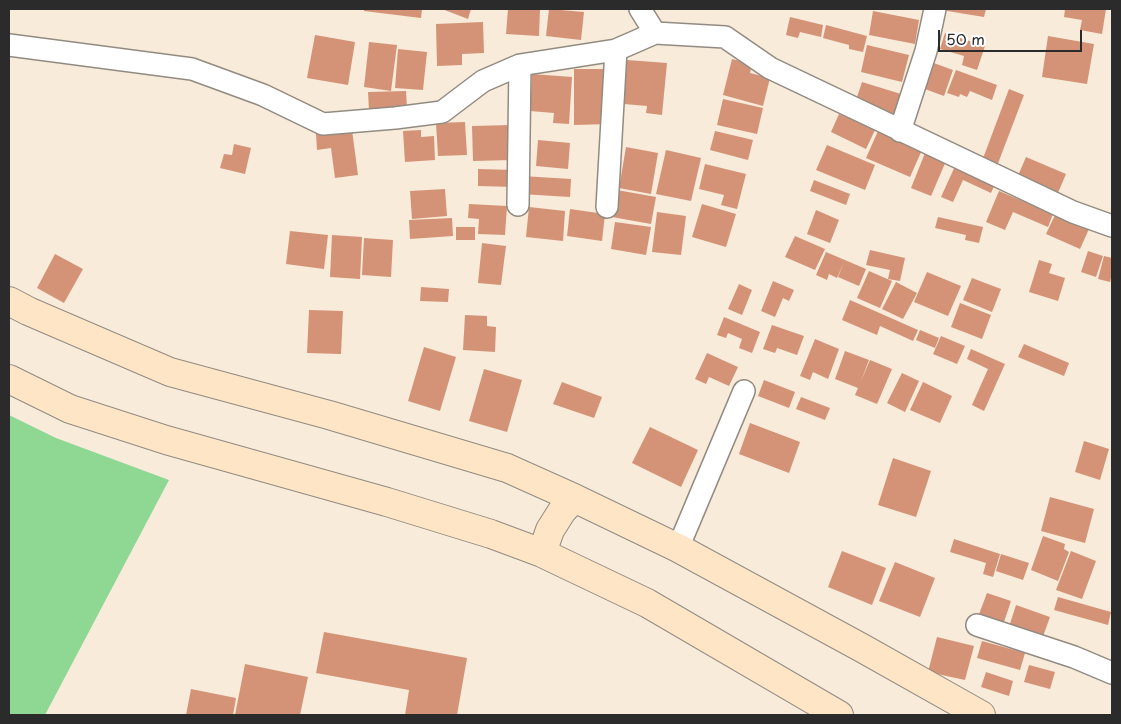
<!DOCTYPE html>
<html>
<head>
<meta charset="utf-8">
<style>
	body { margin:0 }
	#map { position:relative; width:1121px; height:724px; overflow:hidden; background:#f8ebda; font-family:"Playpen Sans",sans-serif }
	canvas { display:block }
	.frame { position:absolute; inset:0; border:10px solid #2b2b2b; pointer-events:none }
	.scale { position:absolute; left:938px; top:30px; width:144px; height:22px; box-sizing:border-box; border:2px solid #2b2b2b; border-top:0; padding-left:6px; font-size:15px; line-height:18px; white-space:nowrap; color:#2b2b2b; -webkit-text-stroke:4px #fff; paint-order:stroke }
</style>
</head>
<body>
<div id="map">
<canvas width="1121" height="724"></canvas>
<div class="frame"></div>
<div class="scale">50 m</div>
</div>
<script>
const g = document.querySelector('canvas').getContext('2d');
g.lineJoin = 'round';
function paint(path, color) {
  g.fillStyle = color;
  g.fill(path, 'evenodd');
}
function shape(rows) {
  const path = new Path2D();
  for (const r of rows) {
    path.moveTo(r[0], r[1]);
    for (let i = 2; i < r.length; i += 2) path.lineTo(r[i], r[i + 1]);
  }
  return path;
}
function stroke(path, color, width, dash) {
  g.strokeStyle = color;
  g.lineWidth = width;
  g.lineCap = dash ? 'butt' : 'round';
  g.setLineDash(dash || []);
  g.stroke(path);
}
const green = shape([
	[9,415,56,438,169,480,45,715,9,715]
]);
const building = shape([
	[364,9,422,9,421,18,364,11],
	[442,9,471,9,468,19],
	[508,9,540,9,539,36,506,34],
	[549,9,584,12,581,40,546,36],
	[941,9,986,9,984,17,941,10],
	[1065,9,1106,9,1102,34,1080,30,1082,20,1064,17],
	[873,11,919,20,915,44,869,35],
	[790,17,823,25,821,37,800,32,798,38,786,35],
	[483,22,484,53,462,54,462,65,437,66,436,24],
	[826,25,867,36,863,52,849,49,849,45,823,38],
	[945,33,985,46,977,70,962,65,964,56,940,49],
	[315,35,355,42,348,85,307,78],
	[1048,36,1094,44,1087,84,1042,77],
	[369,42,397,45,391,91,364,87],
	[867,45,909,55,902,82,861,72],
	[398,49,427,52,423,90,395,88],
	[732,59,752,64,750,73,770,78,763,106,723,95],
	[627,60,667,63,662,115,646,113,647,106,624,104],
	[931,62,953,70,944,96,922,88],
	[574,69,609,69,610,124,574,125],
	[956,70,997,85,992,100,970,91,967,97,960,94,959,97,947,93],
	[532,74,572,77,569,124,553,123,554,113,530,111],
	[862,82,901,94,893,117,854,106],
	[1009,89,1024,95,997,166,982,161],
	[406,91,407,108,369,110,368,92],
	[723,99,763,108,757,134,717,125],
	[839,114,875,130,866,149,831,132],
	[465,122,467,155,438,156,436,123],
	[511,125,512,160,473,161,472,126],
	[352,130,358,175,335,178,331,148,317,150,316,134],
	[421,130,421,137,434,136,435,160,405,162,403,131],
	[715,131,753,140,748,160,710,150],
	[878,131,922,150,910,177,866,158],
	[538,140,570,143,568,169,536,166],
	[234,144,251,148,245,174,220,168,224,154,232,155],
	[827,145,875,165,865,190,816,170],
	[626,147,658,153,651,194,619,188],
	[666,150,701,158,691,201,656,194],
	[925,153,946,161,931,196,911,188],
	[1026,157,1066,174,1057,195,1017,178],
	[705,164,746,174,737,209,721,205,724,195,699,189],
	[956,164,996,182,991,193,963,180,953,202,941,197],
	[478,169,515,170,515,187,478,186],
	[522,176,571,179,570,197,521,194],
	[814,180,850,194,846,205,810,191],
	[445,189,447,216,412,219,410,191],
	[617,190,656,197,651,224,612,217],
	[999,191,1053,214,1048,227,1013,212,1005,230,986,222],
	[469,204,507,206,505,235,478,234,479,219,468,218],
	[702,204,736,214,726,247,692,237],
	[529,207,565,211,563,241,526,237],
	[570,209,605,214,602,241,567,236],
	[816,210,839,220,830,243,807,234],
	[657,212,686,216,681,255,652,252],
	[1055,215,1089,229,1080,249,1046,234],
	[938,217,983,227,979,243,965,240,966,235,935,228],
	[452,218,453,236,410,239,409,220],
	[615,222,651,227,646,255,611,249],
	[456,227,475,227,475,240,456,240],
	[290,231,328,235,324,269,286,264],
	[332,235,362,237,360,279,330,277],
	[795,236,825,249,815,270,785,257],
	[364,238,393,240,391,277,362,275],
	[482,243,506,246,501,285,478,283],
	[870,250,905,258,900,281,888,279,890,270,866,265],
	[1088,251,1103,256,1096,277,1081,272],
	[826,252,866,269,859,286,838,277,844,262,837,278,829,274,827,280,816,275],
	[55,254,83,269,64,303,37,288],
	[1104,256,1112,258,1112,274,1110,282,1098,279],
	[1039,260,1052,264,1049,273,1065,278,1058,301,1029,292],
	[869,271,892,281,880,308,857,298],
	[927,272,961,286,948,316,914,302],
	[972,278,1001,289,992,312,963,300],
	[773,281,794,290,789,301,783,298,775,317,761,311],
	[896,282,917,293,903,319,882,309],
	[739,284,752,290,742,315,728,309],
	[421,287,449,289,448,302,420,301],
	[850,300,918,330,913,341,880,326,877,335,842,320],
	[960,303,991,315,982,339,951,327],
	[309,310,343,311,341,354,307,353],
	[465,315,487,316,487,326,496,327,495,352,463,350],
	[724,317,760,332,752,353,739,348,742,339,728,333,726,338,717,335],
	[772,325,804,336,797,355,777,348,775,353,763,349],
	[920,330,939,338,935,348,916,340],
	[941,336,965,346,957,364,933,354],
	[815,339,839,349,828,379,813,372,810,380,800,376],
	[1024,344,1069,363,1064,376,1018,357],
	[424,347,456,357,440,411,408,401],
	[971,349,1005,364,984,411,972,405,988,369,967,359],
	[845,351,869,360,861,381,870,360,892,369,877,404,855,395,858,388,835,379],
	[707,353,738,367,729,386,709,377,706,384,695,379],
	[484,369,522,380,507,432,469,421],
	[902,373,919,381,905,412,887,403],
	[764,380,795,392,789,408,758,396],
	[562,382,602,397,594,418,553,404],
	[923,382,952,396,940,423,910,410],
	[801,397,830,408,825,420,796,409],
	[750,423,800,442,789,473,739,454],
	[650,427,698,450,681,487,632,463],
	[1084,441,1109,449,1100,480,1075,472],
	[893,458,931,471,916,517,878,505],
	[1050,497,1094,509,1085,543,1041,531],
	[1043,536,1065,544,1064,549,1069,552,1058,581,1031,570],
	[954,539,1000,554,993,577,983,574,986,563,950,552],
	[842,551,886,568,872,605,828,587],
	[1071,551,1096,561,1082,599,1056,590],
	[1001,554,1029,563,1023,580,996,571],
	[895,562,935,578,920,617,879,601],
	[987,593,1011,601,1001,631,976,622],
	[1058,597,1111,612,1108,625,1054,610],
	[1016,605,1050,617,1041,642,1008,630],
	[324,632,467,658,457,715,405,715,409,690,316,673],
	[937,637,974,646,965,680,928,672],
	[982,641,1025,653,1020,670,977,658],
	[245,664,308,677,300,715,235,715],
	[1029,665,1055,672,1050,689,1024,682],
	[986,672,1013,681,1009,696,981,687],
	[191,689,236,698,233,715,186,715]
]);
const street = shape([
	[640,9,655,33],
	[9,45,192,69,263,95,323,124,395,118,442,112,483,81,520,65,616,50,655,33,725,37,770,68,1073,212,1112,226],
	[900,131,926,51,935,9],
	[518,205,520,65],
	[607,207,616,50],
	[678,548,744,391],
	[977,625,1074,657,1112,673]
]);
const secondary = shape([
	[9,301,28,311,170,372,329,415,507,468,574,498,678,548,862,648,981,715],
	[9,379,70,409,166,440,387,502,491,534,542,553,647,603,839,715],
	[542,553,550,530,562,511,574,498]
]);
paint(green, '#8fd893');
paint(building, '#d49377');
stroke(street, '#928b82', 24);
stroke(secondary, '#928b82', 30);
stroke(street, '#fff', 21);
stroke(secondary, '#fde5c5', 28);
</script>
</body>
</html>
